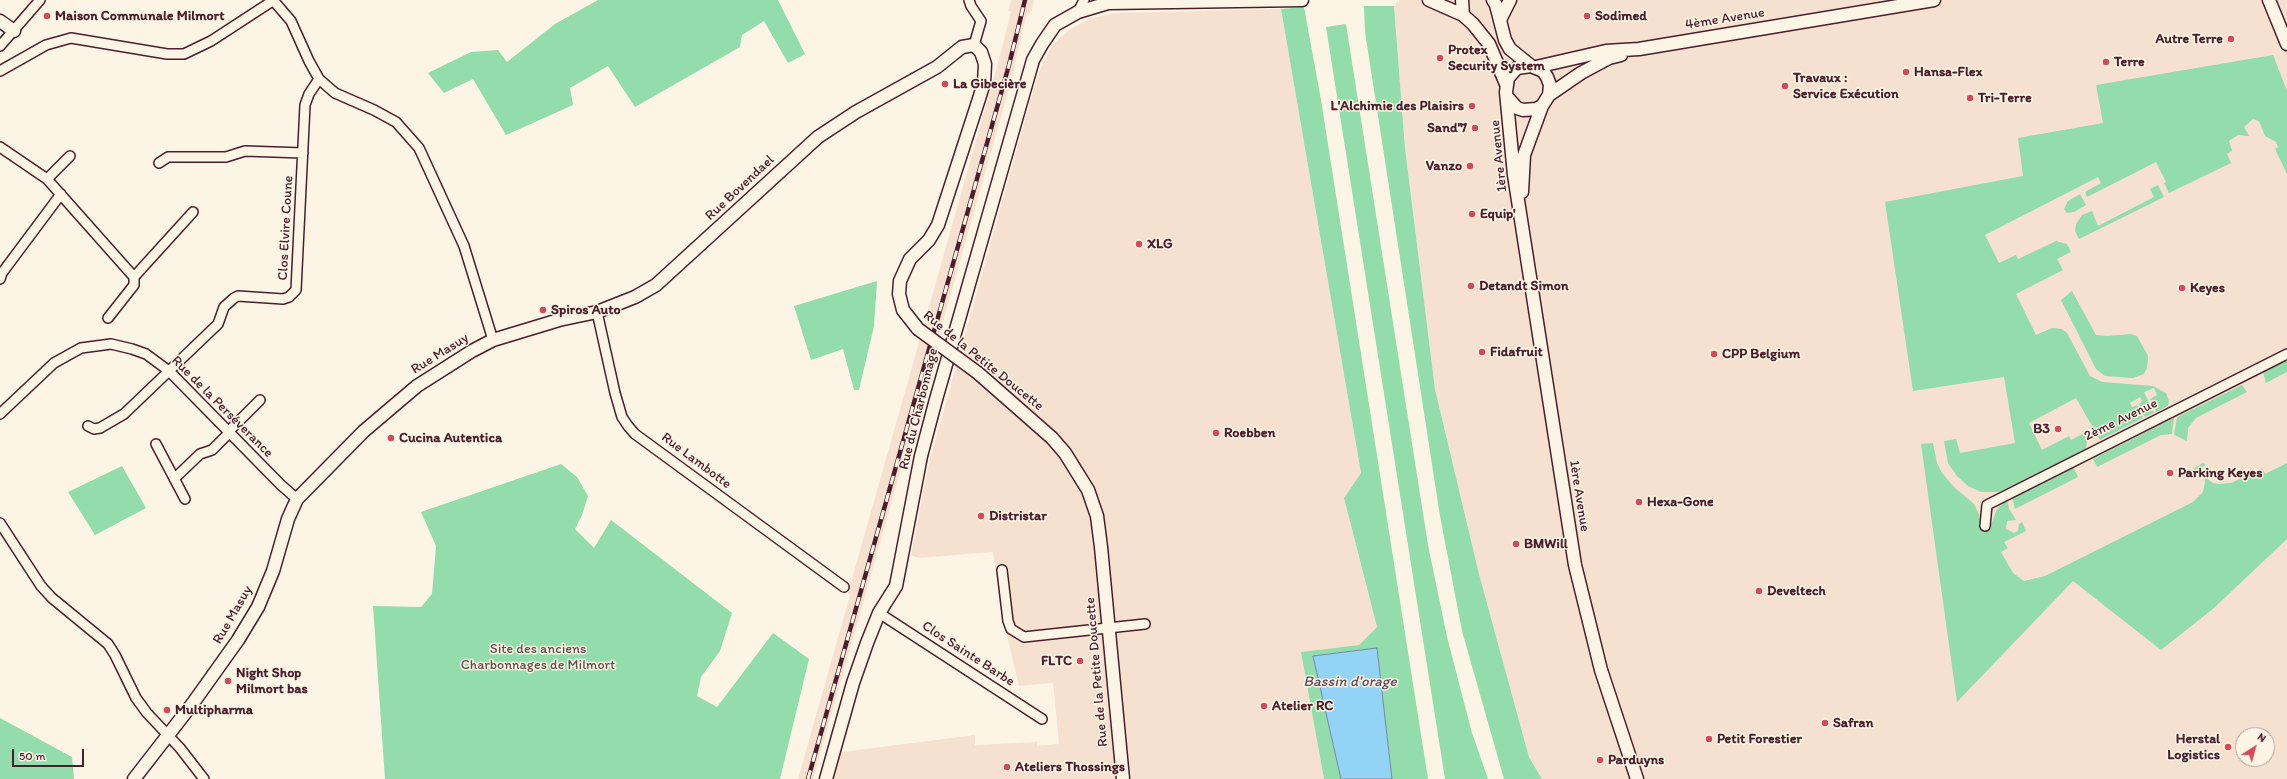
<!DOCTYPE html>
<html>
<head>
<meta charset="utf-8">
<style>
	body { margin:0 }
	#map { position:relative; width:2287px; height:779px; overflow:hidden; background:#fcf5e5; font-family:Itim,sans-serif }
	canvas { display:block }
	.north { position:absolute; left:2235px; top:727px; width:40px; height:40px; box-sizing:border-box; background:#fcf5e5; border:1px solid #b59f9b; border-radius:50%; rotate:36deg; font-size:11px; font-weight:700; line-height:16px; text-align:center; color:#4a1f2b }
	.north::after { content:''; display:block; margin:auto; width:14px; height:18px; background:#d1495b; clip-path:polygon(50% 0,100% 100%,50% 72%,0 100%) }
	.scale { position:absolute; left:12px; top:749px; width:72px; height:18px; box-sizing:border-box; border:2px solid #4a1f2b; border-top:0; padding-left:5px; font-size:12px; line-height:14px; white-space:nowrap; color:#4a1f2b; -webkit-text-stroke:3px #fcf5e5; paint-order:stroke }
</style>
</head>
<body>
<div id="map">
<canvas width="2287" height="779"></canvas>
<div class="north">N</div>
<div class="scale">50 m</div>
</div>
<script>
const g = document.querySelector('canvas').getContext('2d');
g.lineJoin = 'round';
function paint(path, color) {
  g.fillStyle = color;
  g.fill(path, 'evenodd');
}
function shape(rows) {
  const path = new Path2D();
  for (const r of rows) {
    path.moveTo(r[0], r[1]);
    for (let i = 2; i < r.length; i += 2) path.lineTo(r[i], r[i + 1]);
  }
  return path;
}
function stroke(path, color, width, dash) {
  g.strokeStyle = color;
  g.lineWidth = width;
  g.lineCap = dash ? 'butt' : 'round';
  g.setLineDash(dash || []);
  g.stroke(path);
}
function drawText(font, color, halo, rows, align = 'center') {
  g.font = font + ' Itim,sans-serif';
  g.lineWidth = 3;
  g.setLineDash([]);
  g.textBaseline = 'middle';
  g.strokeStyle = halo;
  g.fillStyle = color;
  for (const [text, x, y, turn = 0] of rows) {
    g.save();
    g.translate(x, y);
    g.rotate((+turn || 0) * Math.PI / 180);
    g.textAlign = isNaN(turn) ? turn : align;
    if (halo) g.strokeText(text, 0, 0);
    g.fillText(text, 0, 0);
    g.restore();
  }
}
const built = shape([
	[1011,0,1034,0,1032,10,1026,17,1014,67,1014,71,813,779,798,779,850,595,848,593,998,63,1011,12,1008,11],
	[1400,0,2287,0,2287,779,1542,779,1529,757,1479,574,1435,389,1405,148,1394,6],
	[2243,735,2267,735,2267,759,2243,759],
	[1281,9,1361,473,1344,498,1377,627,1359,645,1302,652,1324,779,828,779,835,753,975,735,975,745,1037,742,1037,746,1059,744,1053,683,1019,686,1000,606,993,552,918,558,911,555,929,463,1038,74,1052,45,1069,30,1089,19,1114,13]
]);
const green = shape([
	[598,0,778,0,805,54,788,63,764,21,742,35,740,47,635,107,608,66,570,88,573,105,506,135,473,79,444,93,428,73,471,52,498,50,507,62,555,24],
	[1364,6,1394,6,1405,148,1435,389,1479,574,1529,757,1542,779,1504,779,1462,631,1440,516,1365,32],
	[1304,7,1321,100,1428,779,1324,779,1301,652,1359,645,1377,627,1344,498,1361,473,1281,9],
	[1346,24,1428,545,1447,637,1472,733,1488,779,1445,779,1326,27],
	[2273,55,2287,91,2287,174,2275,149,2278,147,2276,142,2265,136,2259,121,2253,119,2244,127,2249,136,2238,135,2229,141,2232,151,2227,154,2231,163,2169,193,2164,183,2166,182,2156,162,2087,197,2085,192,2101,183,2098,177,1985,235,1999,263,2016,255,2018,259,2056,241,2067,244,2071,252,2057,259,2063,270,2016,294,2036,335,2052,328,2062,329,2067,333,2090,376,2102,382,2153,386,2166,393,2169,401,2168,406,2156,412,2150,399,2157,395,2154,388,2144,392,2154,413,2145,417,2139,404,2142,401,2140,397,2130,403,2132,407,2137,405,2143,418,2100,440,2076,398,2029,423,2042,450,2069,436,2071,440,2084,433,2087,441,2086,449,1999,492,1981,492,1968,486,1957,476,1948,463,1944,441,1956,439,1960,453,2015,443,2004,377,1913,391,1885,202,2023,176,2018,138,2103,123,2096,85],
	[2158,185,2164,197,2079,239,2075,231,2076,224,2082,215,2092,211,2098,226,2154,197,2150,189],
	[2080,194,2086,205,2074,212,2067,213,2064,209,2068,201],
	[877,281,874,326,859,390,854,390,843,349,811,360,794,306],
	[2072,291,2096,335,2107,336,2131,334,2137,336,2148,356,2147,368,2144,374,2133,378,2105,376,2096,369,2061,300],
	[2287,360,2287,372,2266,383,2263,372],
	[2242,385,2247,392,2196,418,2188,428,2187,441,2174,435,2177,417],
	[2174,418,2172,434,2161,435,2097,467,2093,459],
	[1933,443,1937,463,1942,473,1954,487,1974,504,1979,514,1980,526,1990,527,1997,509,2007,499,2009,509,2016,520,2007,521,2006,529,2014,533,2018,531,2019,524,2022,522,2026,531,2004,542,2008,548,2001,552,2013,573,2024,581,2045,576,2193,502,2203,492,2205,482,2204,478,2197,478,2194,468,2203,463,2206,465,2199,469,2202,475,2213,483,2219,484,2231,483,2262,468,2265,474,2287,463,2287,539,2214,608,2161,650,2073,581,1957,702,1921,444],
	[561,464,577,477,588,496,582,515,575,529,594,548,611,520,732,613,720,651,701,677,697,696,717,707,773,633,809,659,780,779,385,779,373,606,421,607,432,594,436,546,421,512],
	[122,466,146,508,95,535,68,492],
	[2071,467,2074,468,2078,477,2015,509,2012,497],
	[0,718,72,757,74,779,0,779]
]);
const water = shape([
	[1377,648,1392,779,1341,779,1313,656,1377,648]
]);
const street = shape([
	[273,0,291,21,309,61,319,79,335,93,374,110,396,122,419,148,464,246,493,340],
	[969,0,971,6,981,21,974,45],
	[1078,12,1084,0],
	[0,46,40,0],
	[0,71,46,45,71,38,167,54,184,54,211,41,274,0],
	[0,147,47,179,134,277],
	[159,163,168,157,226,157,245,151,303,153],
	[47,179,70,156],
	[0,279,2,273,61,194],
	[597,312,615,393,622,417,628,426,635,434,844,587],
	[108,318,134,285,134,277,193,212],
	[0,414,54,363,81,348,111,344,132,349,146,354,169,371,281,485,297,499],
	[88,426,94,429,100,428,124,414,218,324,224,307,234,298,238,296,283,299,289,297,296,290,305,105,309,94,319,79],
	[228,432,260,400],
	[156,444,185,499],
	[175,478,200,454,212,450,229,433],
	[0,523,41,586,52,598,108,644,115,655,136,698,147,713,180,748,204,779],
	[1985,526,1987,505,2287,354],
	[1002,570,1008,621,1011,629,1024,637,1145,624],
	[879,613,1042,719]
]);
const secondary = shape([
	[1429,0,1463,15,1473,24,1489,44,1506,84],
	[1462,0,1463,15],
	[1493,0,1496,5,1505,40,1510,49,1531,66],
	[2269,0,2287,44],
	[1500,20,1510,0],
	[0,21,14,31],
	[1536,67,1606,51,1639,49,1934,0],
	[1549,95,1581,73,1609,58,1621,55],
	[1508,98,1517,108,1523,110,1536,109,1542,106,1549,95,1550,85,1547,77,1543,71,1531,66,1517,68,1508,78,1506,92,1514,175,1575,565,1601,670,1637,779],
	[1522,192,1524,155,1542,106],
	[978,373,1052,438,1065,453,1088,490,1097,516,1101,547,1123,779],
	[134,779,193,703,238,640,258,607,273,571,288,519,297,499,364,431,417,386,472,351,493,340,559,320,597,312,635,297,656,285,818,137,856,112,937,67,962,47,974,45,981,52,985,64,984,83,978,102,938,225,929,240,910,259,900,281,899,294,903,310,918,329],
	[826,779,853,683,867,643,879,613,896,586,921,456,935,403,1033,60,1042,44,1055,25,1078,12,1108,3,1302,0]
]);
const rail = shape([
	[808,779,1009,65,1025,0]
]);
const secondaryBridge = shape([
	[918,329,978,373]
]);
const markers = [
	[47,16,4,"#d1495b"],
	[1587,16,4,"#d1495b"],
	[2231,39,4,"#d1495b"],
	[1440,58,4,"#d1495b"],
	[2106,62,4,"#d1495b"],
	[1906,72,4,"#d1495b"],
	[945,84,4,"#d1495b"],
	[1785,86,4,"#d1495b"],
	[1970,98,4,"#d1495b"],
	[1472,106,4,"#d1495b"],
	[1475,128,4,"#d1495b"],
	[1470,166,4,"#d1495b"],
	[1472,214,4,"#d1495b"],
	[1139,244,4,"#d1495b"],
	[1471,286,4,"#d1495b"],
	[2182,288,4,"#d1495b"],
	[543,310,4,"#d1495b"],
	[1482,352,4,"#d1495b"],
	[1714,354,4,"#d1495b"],
	[2058,429,4,"#d1495b"],
	[1216,433,4,"#d1495b"],
	[391,438,4,"#d1495b"],
	[2170,473,4,"#d1495b"],
	[1639,502,4,"#d1495b"],
	[981,516,4,"#d1495b"],
	[1516,544,4,"#d1495b"],
	[1759,591,4,"#d1495b"],
	[1080,661,4,"#d1495b"],
	[228,681,4,"#d1495b"],
	[1264,706,4,"#d1495b"],
	[167,710,4,"#d1495b"],
	[1825,723,4,"#d1495b"],
	[1709,739,4,"#d1495b"],
	[2228,747,4,"#d1495b"],
	[1600,760,4,"#d1495b"],
	[1007,767,4,"#d1495b"]
];
const poiNames = [
	["Maison Communale Milmort",55,16],
	["Sodimed",1595,16],
	["Autre Terre",2223,39,"right"],
	["Protex",1448,50],
	["Security System",1448,66],
	["Terre",2114,62],
	["Hansa-Flex",1914,72],
	["Travaux :",1793,78],
	["Service Exécution",1793,94],
	["La Gibecière",953,84],
	["Tri-Terre",1978,98],
	["L'Alchimie des Plaisirs",1464,106,"right"],
	["Sand'7",1467,128,"right"],
	["Vanzo",1462,166,"right"],
	["Equip'",1480,214],
	["XLG",1147,244],
	["Detandt Simon",1479,286],
	["Keyes",2190,288],
	["Spiros Auto",551,310],
	["Fidafruit",1490,352],
	["CPP Belgium",1722,354],
	["B3",2050,429,"right"],
	["Roebben",1224,433],
	["Cucina Autentica",399,438],
	["Parking Keyes",2178,473],
	["Hexa-Gone",1647,502],
	["Distristar",989,516],
	["BMWill",1524,544],
	["Develtech",1767,591],
	["FLTC",1072,661,"right"],
	["Night Shop",236,673],
	["Milmort bas",236,689],
	["Atelier RC",1272,706],
	["Multipharma",175,710],
	["Safran",1833,723],
	["Petit Forestier",1717,739],
	["Herstal",2220,739,"right"],
	["Logistics",2220,755,"right"],
	["Parduyns",1608,760],
	["Ateliers Thossings",1015,767]
];
const streetNames = [
	["4ème Avenue",1725,19,-9],
	["1ère Avenue",1499,156,-96],
	["Rue Bovendael",740,188,-43],
	["Clos Elvire Coune",286,228,-87],
	["Rue Masuy",440,354,-32],
	["Rue de la Petite Doucette",983,361,39],
	["Rue de la Perséverance",222,407,45],
	["Rue du Charbonnage",919,409,-76],
	["2ème Avenue",2121,420,-26],
	["Rue Lambotte",696,461,37],
	["1ère Avenue",1579,496,81],
	["Rue Masuy",233,615,-60],
	["Clos Sainte Barbe",968,654,33],
	["Rue de la Petite Doucette",1097,672,-95]
];
const parkNames = [
	["Site des anciens",538,649],
	["Charbonnages de Milmort",538,665]
];
const waterNames = [
	["Bassin d'orage",1350,682]
];
paint(built, '#f6e1d0');
paint(green, '#93dcab');
paint(water, '#93d3f5');
stroke(water, '#768ba4', 1);
stroke(street, '#4a1f2b', 12);
stroke(secondary, '#4a1f2b', 15);
stroke(street, '#fcf5e5', 9);
stroke(secondary, '#fcf5e5', 12);
stroke(rail, '#4a1f2b', 4.5);
stroke(rail, '#fcf5e5', 3, [9]);
stroke(secondaryBridge, '#4a1f2b', 15, []);
stroke(secondaryBridge, '#fcf5e5', 12);
for (const [x, y, r, color] of markers) {
  const dot = new Path2D();
  dot.arc(x, y, r, 0, 2 * Math.PI);
  g.fillStyle = color;
  g.fill(dot);
  stroke(dot, '#fcf5e5', 1.5);
}
drawText('bold 14px', '#4a1f2b', '#fcf5e5', poiNames, 'left');
drawText('14px', '#4a1f2b', '#fcf5e5', streetNames);
drawText('14px', '#5c4e4b', '#fcf5e5', parkNames);
drawText('italic 15px', '#5c4c5e', '#fcf5e5', waterNames);
</script>
</body>
</html>
